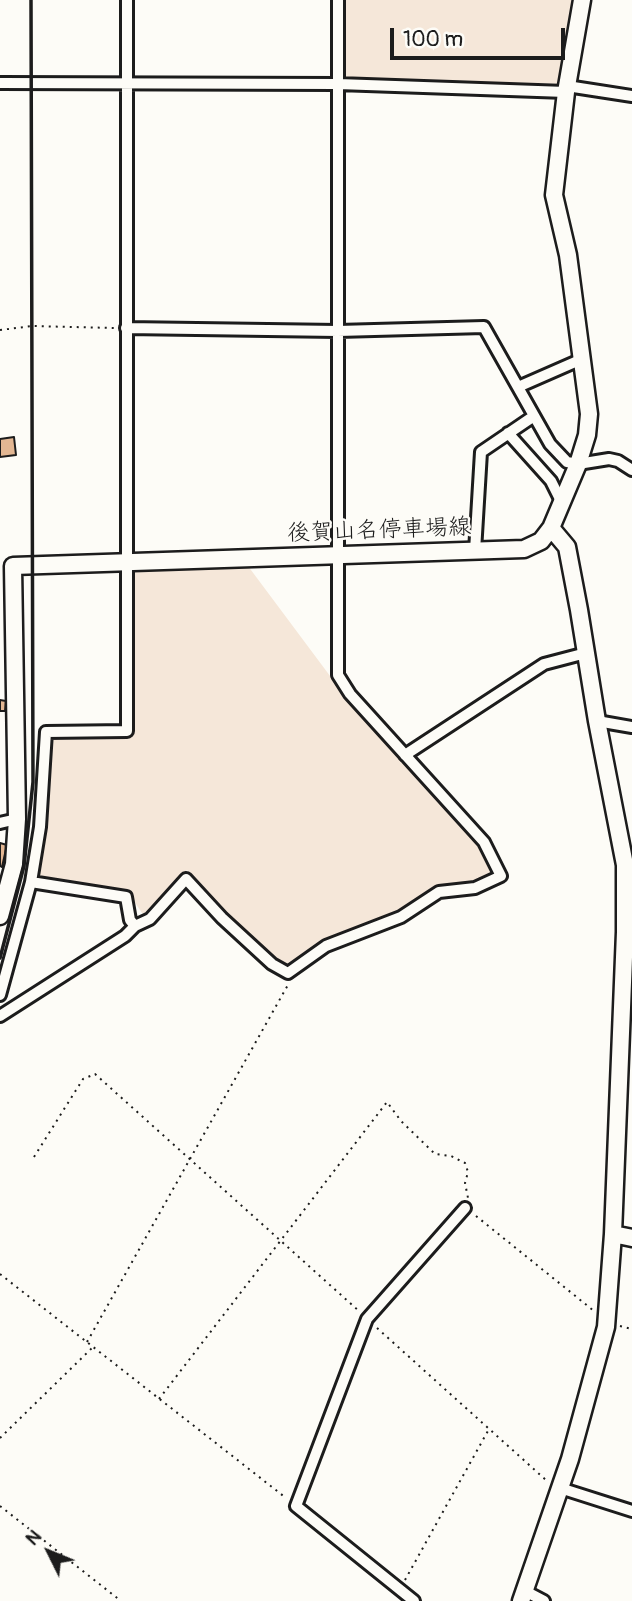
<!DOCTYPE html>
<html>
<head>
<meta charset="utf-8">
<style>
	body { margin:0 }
	#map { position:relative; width:632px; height:1601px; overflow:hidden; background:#fdfcf7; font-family:Pangolin,sans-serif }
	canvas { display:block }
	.north { position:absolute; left:14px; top:1517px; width:70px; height:70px; -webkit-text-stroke:5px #fdfcf7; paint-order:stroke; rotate:313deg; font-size:19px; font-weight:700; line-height:28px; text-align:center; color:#1c1c1c }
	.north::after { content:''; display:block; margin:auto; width:24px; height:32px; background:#1c1c1c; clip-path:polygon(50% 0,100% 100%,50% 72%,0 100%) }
	.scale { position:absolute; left:390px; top:28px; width:175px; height:32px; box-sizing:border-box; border:4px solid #1c1c1c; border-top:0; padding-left:9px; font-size:21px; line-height:24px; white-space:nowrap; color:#1c1c1c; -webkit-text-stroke:5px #fdfcf7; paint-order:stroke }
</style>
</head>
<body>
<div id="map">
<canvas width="632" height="1601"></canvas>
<div class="north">N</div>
<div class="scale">100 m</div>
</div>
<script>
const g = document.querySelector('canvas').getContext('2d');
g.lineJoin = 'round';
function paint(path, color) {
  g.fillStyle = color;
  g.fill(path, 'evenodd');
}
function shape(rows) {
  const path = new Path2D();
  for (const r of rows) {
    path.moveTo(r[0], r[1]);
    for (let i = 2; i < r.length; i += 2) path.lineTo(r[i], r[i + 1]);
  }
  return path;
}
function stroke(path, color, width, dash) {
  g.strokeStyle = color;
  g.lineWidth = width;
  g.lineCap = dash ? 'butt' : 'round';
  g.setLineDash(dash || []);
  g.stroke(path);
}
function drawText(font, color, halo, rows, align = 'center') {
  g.font = font + ' Pangolin,"Klee One",sans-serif';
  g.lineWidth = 5;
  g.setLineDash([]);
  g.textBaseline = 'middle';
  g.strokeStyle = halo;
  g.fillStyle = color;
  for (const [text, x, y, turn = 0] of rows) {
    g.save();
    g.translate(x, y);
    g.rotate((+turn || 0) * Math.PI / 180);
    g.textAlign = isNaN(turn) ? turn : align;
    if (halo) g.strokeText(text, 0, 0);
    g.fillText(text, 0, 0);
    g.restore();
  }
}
const built = shape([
	[343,0,576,0,562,81,557,84,346,78,343,76],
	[248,566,336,684,479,843,492,871,489,876,412,905,290,965,283,965,224,912,187,870,147,913,142,913,130,895,40,878,37,874,47,813,50,763,49,739,52,736,131,735,133,572]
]);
const building = shape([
	[14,437,16,455,0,457,0,439,14,437],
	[0,700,6,701,5,711,0,711,0,700],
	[0,843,7,845,2,867,0,866,0,843]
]);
const path = shape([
	[0,330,32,326,114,328],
	[34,1157,83,1079,95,1074,360,1312],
	[476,1216,594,1311],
	[0,1274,286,1498],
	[620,1326,632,1329],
	[377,1328,547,1481],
	[87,1342,289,983],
	[159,1399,387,1102,401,1121,435,1154,451,1156,465,1163,468,1172,465,1183,468,1198],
	[0,1438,92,1348],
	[0,1506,121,1601],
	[405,1580,489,1429]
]);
const street = shape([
	[0,83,338,84,566,92],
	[567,86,632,96],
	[126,328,338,331,484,327,550,444,567,462,578,464,609,459,618,461,632,470],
	[518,387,582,359],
	[508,433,551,481,562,503],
	[475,551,481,452,534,416],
	[597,721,632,727],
	[405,755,544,664,586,653],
	[0,823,17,819],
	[31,882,126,897,130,920,135,926,150,919,186,879,222,918,272,964,288,973,326,946,401,917,439,892,475,888,501,876,484,842,350,694,338,675,338,0],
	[0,995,31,882,40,827,46,732,127,731,127,0],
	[0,1016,125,936,135,926],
	[560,1488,632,1511],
	[525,1591,544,1601],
	[414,1601,296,1506,367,1319,465,1208]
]);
const secondary = shape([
	[0,916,14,864,17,819,13,566,524,549,541,541,551,528,578,464,587,435,589,414,568,255,554,195,566,92,582,0],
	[613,1234,632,1238],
	[521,1601,570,1459,606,1327,613,1234,625,932,625,865,597,721,579,610,567,547,551,528]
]);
const rail = shape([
	[0,958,24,866,33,782,31,0]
]);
const streetNames = [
	["後賀山名停車場線",379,531,-2]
];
paint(built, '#f5e7d9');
paint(building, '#e3b793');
stroke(building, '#1c1c1c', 2);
stroke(street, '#1c1c1c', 16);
stroke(secondary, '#1c1c1c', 21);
stroke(path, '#1c1c1c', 2, [2, 5]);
stroke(street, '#fdfcf7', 10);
stroke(secondary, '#fdfcf7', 16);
stroke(rail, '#1c1c1c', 3.5);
drawText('23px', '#1c1c1c', '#fdfcf7', streetNames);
</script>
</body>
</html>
